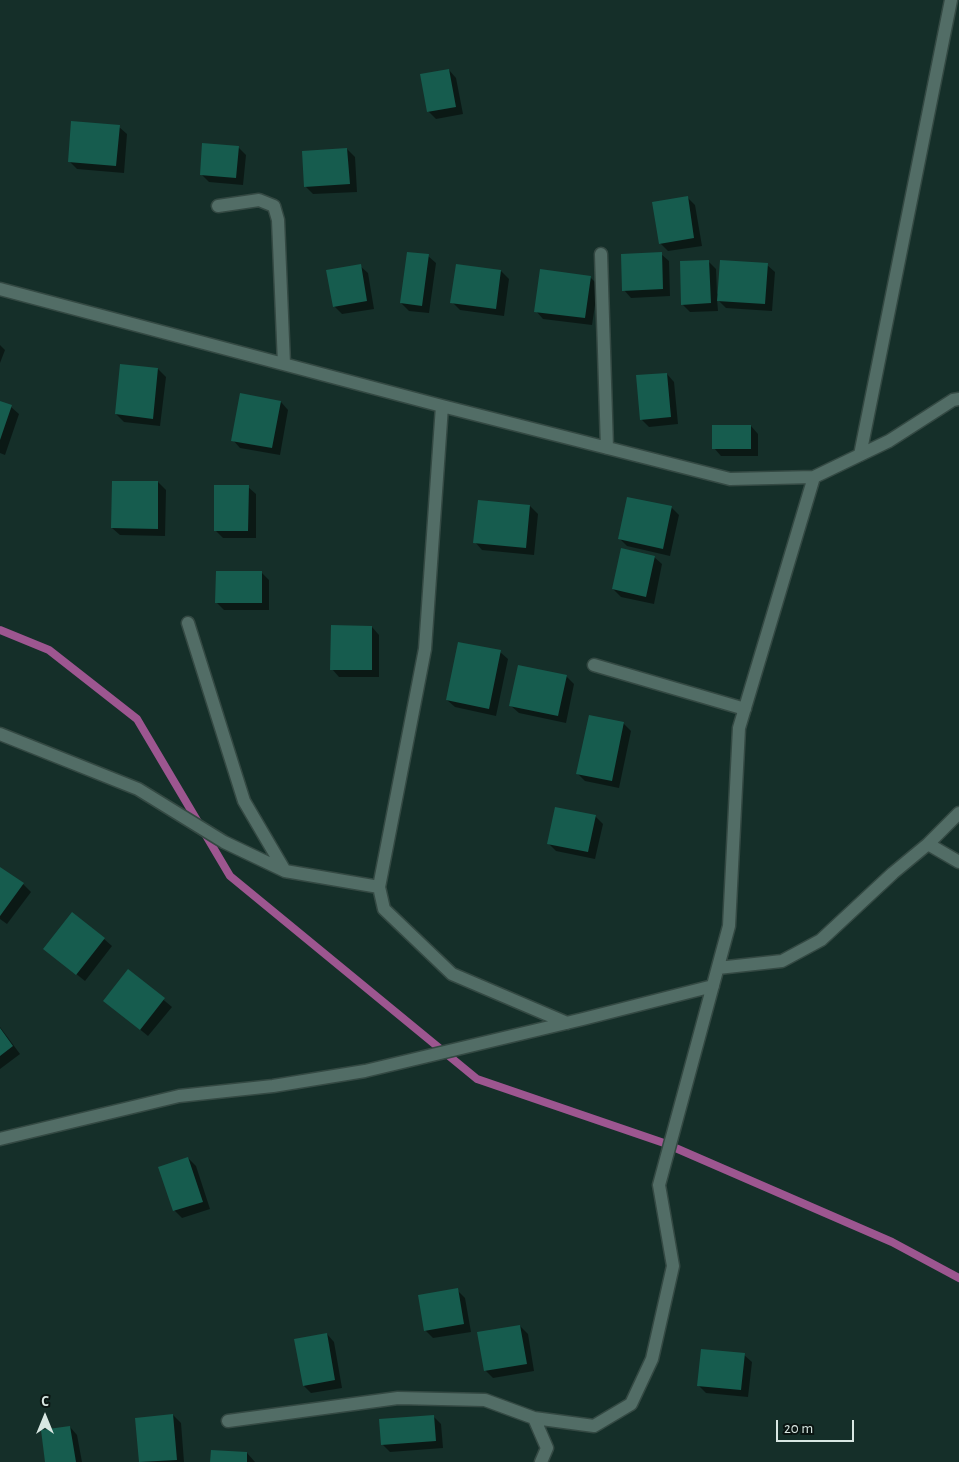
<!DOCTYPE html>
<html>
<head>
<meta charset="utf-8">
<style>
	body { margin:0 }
	#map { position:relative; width:959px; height:1462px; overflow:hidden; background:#152f29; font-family:"Alegreya Sans",sans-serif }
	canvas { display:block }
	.north { position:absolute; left:20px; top:1392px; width:50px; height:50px; -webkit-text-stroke:4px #0a1512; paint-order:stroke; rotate:0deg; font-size:14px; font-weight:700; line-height:20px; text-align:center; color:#d8e7e2 }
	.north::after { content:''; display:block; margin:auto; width:18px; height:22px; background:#d8e7e2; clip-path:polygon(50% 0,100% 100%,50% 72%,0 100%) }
	.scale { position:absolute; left:776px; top:1420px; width:78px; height:22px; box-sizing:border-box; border:2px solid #d8e7e2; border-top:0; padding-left:6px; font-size:15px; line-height:18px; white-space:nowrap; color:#d8e7e2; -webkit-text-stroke:4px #0a1512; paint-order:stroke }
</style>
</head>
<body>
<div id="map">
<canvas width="959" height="1462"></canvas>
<div class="north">С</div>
<div class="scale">20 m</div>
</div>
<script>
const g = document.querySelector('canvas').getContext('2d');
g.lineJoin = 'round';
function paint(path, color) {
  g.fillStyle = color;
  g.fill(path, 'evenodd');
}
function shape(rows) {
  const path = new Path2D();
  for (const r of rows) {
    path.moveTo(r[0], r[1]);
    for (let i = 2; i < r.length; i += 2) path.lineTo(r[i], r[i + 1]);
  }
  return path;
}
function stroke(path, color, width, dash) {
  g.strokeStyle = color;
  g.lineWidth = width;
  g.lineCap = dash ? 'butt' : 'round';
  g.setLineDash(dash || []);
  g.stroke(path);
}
const shadow = shape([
	[449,70,456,78,463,114,436,119,428,111],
	[119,127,127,134,124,173,77,169,69,161],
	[238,147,246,155,243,185,209,182,201,174],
	[347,149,355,157,357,192,313,194,305,186],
	[688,198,695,205,702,246,668,251,660,243],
	[661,254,669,261,670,296,631,298,624,290],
	[428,256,436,263,429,313,409,311,401,303],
	[708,261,716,269,717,294,767,265,775,272,772,311,726,308,717,299,718,311,690,312,682,304],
	[360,266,368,273,374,309,342,314,334,306],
	[501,271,509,279,504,316,460,310,452,302],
	[590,277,598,285,592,325,543,319,536,311],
	[0,345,5,350,0,363],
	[121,365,158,369,166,377,160,426,124,422,116,414],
	[667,374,674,382,678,424,649,427,641,419],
	[281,402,288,410,280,455,240,448,233,440],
	[0,403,11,407,19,414,5,455,0,453],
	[751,426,758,434,758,456,721,456,714,448],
	[158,482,166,490,165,536,120,535,112,528],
	[248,487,256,494,256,538,223,538,215,530],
	[530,506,538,514,534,555,482,550,475,542],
	[671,507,679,515,670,556,627,546,619,538],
	[654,557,662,564,654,604,621,597,613,589],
	[262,573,269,580,269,610,224,610,216,602],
	[372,627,379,635,379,677,339,677,332,669],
	[500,652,508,659,496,716,455,707,447,700],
	[566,676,574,684,566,723,519,713,511,706],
	[623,723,631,731,619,788,585,781,578,774],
	[595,816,603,824,595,859,556,851,548,843],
	[0,868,23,884,31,892,7,924,0,919],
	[104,939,112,946,85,981,45,949],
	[129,971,172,1007,148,1036,105,1001],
	[0,1027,20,1054,0,1069],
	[188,1158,196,1166,210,1209,182,1218,174,1210],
	[457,1290,465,1298,471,1332,433,1338,425,1330],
	[520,1326,528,1334,534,1371,493,1378,485,1370],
	[327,1334,334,1342,342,1388,311,1393,304,1386],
	[744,1355,752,1362,748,1397,706,1393,698,1385],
	[173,1415,181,1423,184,1462,140,1462,136,1419],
	[433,1416,441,1424,443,1448,390,1452,382,1444],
	[70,1427,77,1435,82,1462,47,1462],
	[247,1453,255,1462,211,1462]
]);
const stream = shape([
	[0,630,49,650,137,719,230,876,477,1079,664,1143,892,1242,959,1278]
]);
const building = shape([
	[449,69,456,107,427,112,420,74],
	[71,121,120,125,116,166,68,162],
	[202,143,239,146,236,178,200,175],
	[347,148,350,184,304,187,302,151],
	[688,196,694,238,659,244,652,202],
	[407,252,429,254,422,306,400,303],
	[662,252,663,289,622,291,621,254],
	[709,260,711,303,681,305,680,261],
	[720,260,768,263,765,304,717,301],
	[361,264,367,301,333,307,326,270],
	[456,264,501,270,496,309,450,303],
	[540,269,591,276,585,318,534,312],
	[120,364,158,368,153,419,115,414],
	[667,373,671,417,640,420,636,375],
	[240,393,281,401,272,448,231,441],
	[0,401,12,405,0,440],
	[712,425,751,425,751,449,712,449],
	[112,481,158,481,158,529,111,528],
	[214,485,249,485,248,531,214,531],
	[627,497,672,506,663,549,618,539],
	[478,500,530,505,526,548,473,543],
	[621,548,655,556,646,597,612,589],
	[216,571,262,571,262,603,215,603],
	[331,625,372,626,372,670,330,670],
	[458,642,501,650,489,709,446,700],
	[518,665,567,675,558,716,509,706],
	[589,715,624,722,612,781,576,774],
	[555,807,596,815,588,852,547,844],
	[0,867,24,883,0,916],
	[72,912,105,938,76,975,43,949],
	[128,969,165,998,140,1030,103,1001],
	[0,1028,13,1046,0,1056],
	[188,1157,203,1202,173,1211,158,1167],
	[458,1288,464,1324,424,1331,418,1295],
	[520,1325,527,1364,484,1371,477,1332],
	[327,1333,335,1380,303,1386,294,1339],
	[701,1349,745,1353,741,1390,697,1386],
	[173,1414,177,1460,139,1462,135,1418],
	[434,1415,436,1441,381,1445,379,1419],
	[70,1426,76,1462,45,1462,41,1430],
	[211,1450,247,1452,247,1462,210,1462]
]);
const minor = shape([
	[218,206,259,200,274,206,278,220,284,364],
	[601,254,607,448],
	[0,289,442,406,730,479,814,477,889,441,953,400,959,399],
	[442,406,425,649,379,887,384,909,452,974,567,1023],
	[860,455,951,0],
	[188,623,244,801,285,871],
	[594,665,745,709],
	[0,734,138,789,224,842,285,871,379,887],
	[928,844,959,813],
	[718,968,782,961,821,940,893,873,928,844,959,862],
	[0,1139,179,1096,273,1086,365,1071,583,1019,713,986],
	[534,1418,594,1426,631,1404,652,1359,673,1266,659,1185,729,926,739,728,814,477],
	[228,1421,398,1398,485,1400,534,1418,547,1448,541,1462]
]);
paint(shadow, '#0007');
stroke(stream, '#9d5690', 8);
paint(building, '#165c4e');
stroke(minor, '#344943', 15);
stroke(minor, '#526d66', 12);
</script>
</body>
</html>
